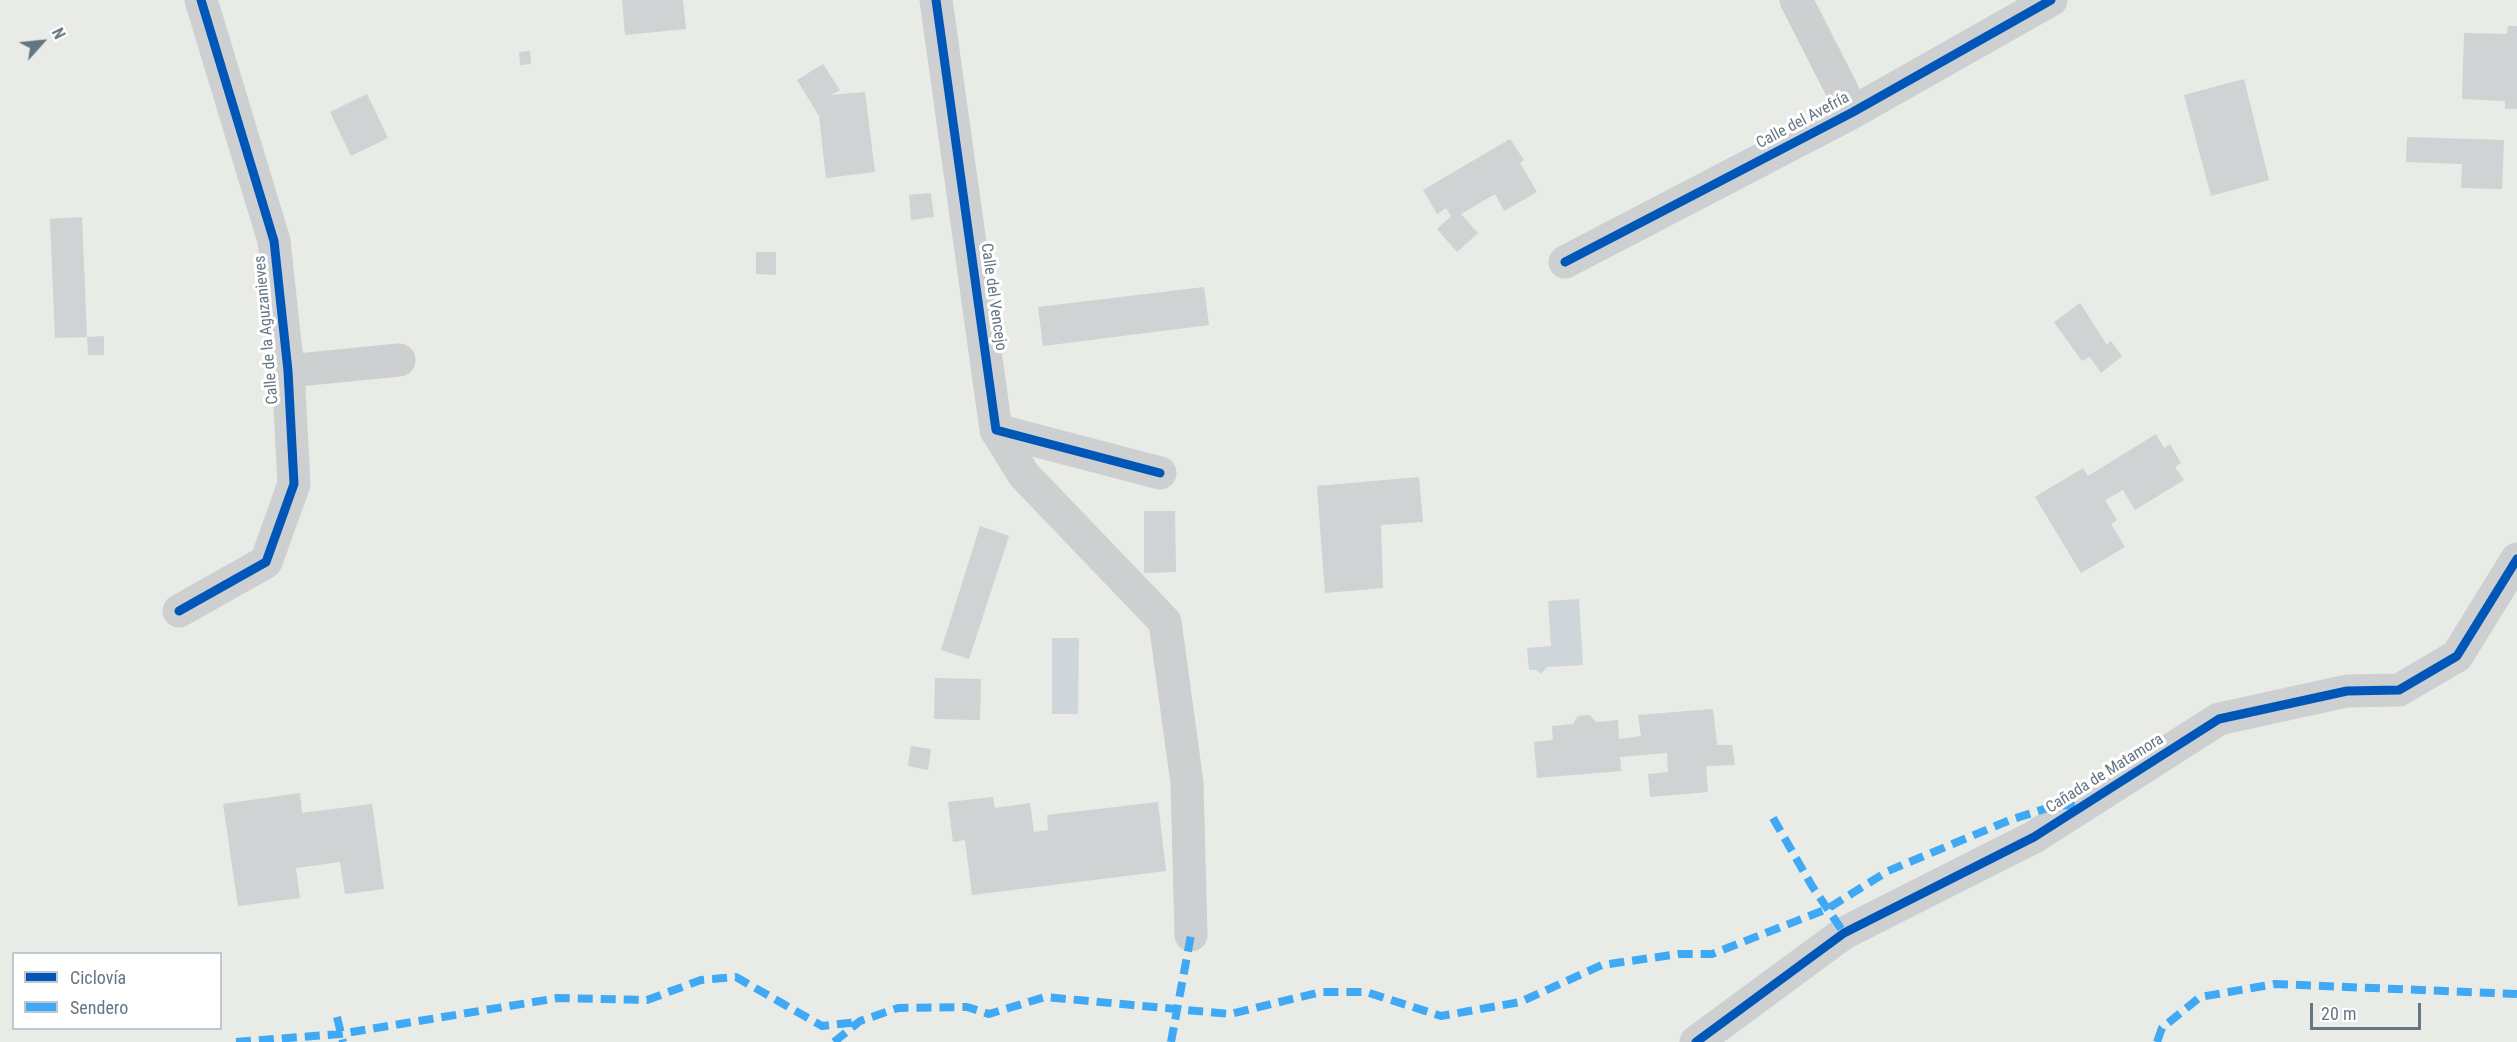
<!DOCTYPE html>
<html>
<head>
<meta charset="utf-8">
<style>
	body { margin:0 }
	#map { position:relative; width:2517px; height:1042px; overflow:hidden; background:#f9f9f9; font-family:"Roboto Condensed",sans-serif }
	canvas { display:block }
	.legend { position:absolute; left:12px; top:952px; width:210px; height:78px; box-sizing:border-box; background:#fff; border:2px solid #c1c8cd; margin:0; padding:8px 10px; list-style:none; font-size:18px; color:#657683 }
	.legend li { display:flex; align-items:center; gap:12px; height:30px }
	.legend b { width:30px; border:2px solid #c1c8cd }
	.north { position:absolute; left:12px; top:12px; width:60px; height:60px; -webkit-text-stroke:4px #fff; paint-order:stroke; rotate:63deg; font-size:16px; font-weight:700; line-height:24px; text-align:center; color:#657683 }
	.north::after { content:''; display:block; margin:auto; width:21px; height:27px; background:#657683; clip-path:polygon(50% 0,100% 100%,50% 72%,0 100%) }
	.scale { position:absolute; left:2310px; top:1003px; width:111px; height:27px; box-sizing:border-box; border:3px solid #657683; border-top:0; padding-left:8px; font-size:18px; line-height:21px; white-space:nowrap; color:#657683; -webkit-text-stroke:4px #fff; paint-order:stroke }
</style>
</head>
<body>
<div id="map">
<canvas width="2517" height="1042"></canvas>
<ul class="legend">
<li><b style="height:8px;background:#0057b8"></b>Ciclovía</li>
<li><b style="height:8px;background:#3fa9f5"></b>Sendero</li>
</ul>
<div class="north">N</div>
<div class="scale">20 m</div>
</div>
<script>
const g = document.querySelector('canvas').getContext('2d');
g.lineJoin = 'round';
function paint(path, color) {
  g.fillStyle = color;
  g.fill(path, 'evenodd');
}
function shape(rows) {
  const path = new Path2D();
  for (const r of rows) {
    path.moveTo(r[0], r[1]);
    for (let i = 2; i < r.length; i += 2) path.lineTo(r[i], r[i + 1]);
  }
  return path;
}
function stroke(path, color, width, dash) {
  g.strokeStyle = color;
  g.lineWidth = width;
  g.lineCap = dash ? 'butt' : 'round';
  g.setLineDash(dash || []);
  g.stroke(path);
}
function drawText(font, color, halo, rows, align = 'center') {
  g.font = font + ' "Roboto Condensed",sans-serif';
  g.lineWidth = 6;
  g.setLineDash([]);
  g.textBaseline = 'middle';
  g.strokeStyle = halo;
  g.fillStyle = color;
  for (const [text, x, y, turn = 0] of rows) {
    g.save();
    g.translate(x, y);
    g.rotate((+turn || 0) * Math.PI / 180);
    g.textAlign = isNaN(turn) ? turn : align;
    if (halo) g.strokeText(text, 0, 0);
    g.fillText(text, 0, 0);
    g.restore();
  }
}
const green = shape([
	[0,0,2517,0,2517,1042,0,1042],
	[14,954,220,954,220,1028,14,1028]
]);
const water = shape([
	[1579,599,1583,665,1547,667,1541,674,1536,670,1529,670,1527,648,1551,646,1548,601],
	[1052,638,1079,638,1078,714,1052,714]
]);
const building = shape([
	[622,0,683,0,686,29,625,35],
	[2508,26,2517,26,2517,109,2505,109,2505,101,2462,99,2464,33,2507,34],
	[530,51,531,64,520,65,519,52],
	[823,64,840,90,831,95,865,92,875,172,826,178,819,116,797,80],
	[2244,79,2269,180,2211,196,2184,95],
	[367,94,388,138,351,156,330,112],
	[2407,137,2504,140,2502,189,2461,188,2462,164,2406,162],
	[1510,139,1524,160,1520,163,1537,192,1504,211,1495,194,1461,214,1478,233,1457,252,1437,229,1451,216,1446,208,1437,214,1423,190],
	[931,193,934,217,911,220,909,195],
	[82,217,87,337,104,336,104,355,88,355,87,337,55,338,50,219],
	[756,252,776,252,776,275,756,274],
	[1204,287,1209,325,1043,346,1038,307],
	[2080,303,2107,345,2111,341,2122,356,2101,373,2090,357,2082,361,2054,322],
	[2156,434,2164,448,2170,444,2181,463,2175,467,2184,480,2135,510,2123,490,2105,500,2117,520,2111,524,2125,547,2081,573,2035,497,2083,468,2088,476],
	[1419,477,1423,522,1381,525,1383,588,1325,593,1317,486],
	[1144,511,1175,511,1176,572,1144,573],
	[980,526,1009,536,969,659,941,650],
	[935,678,981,679,980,720,934,719],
	[1713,709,1717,745,1732,745,1735,765,1706,766,1708,792,1650,797,1648,774,1668,772,1667,753,1620,757,1621,771,1537,778,1534,742,1553,740,1552,726,1573,724,1578,716,1590,715,1596,722,1618,720,1619,739,1641,736,1638,715],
	[911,746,931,749,928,770,908,766],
	[300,793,302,813,372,804,384,889,345,894,340,862,296,868,300,898,238,906,223,804],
	[993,797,995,808,1030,803,1034,832,1048,830,1047,815,1158,802,1166,871,972,895,965,840,953,842,948,802]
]);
const minor = shape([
	[936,0,996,430,1160,473],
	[1796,0,1853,112],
	[1565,262,1853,112,2051,0],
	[288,371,399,360],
	[996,430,1024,475,1165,622,1187,783,1191,935],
	[179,611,266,562,294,484,288,371,274,241,201,0],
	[1696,1042,1844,933,2034,837,2219,719,2347,691,2399,690,2457,656,2517,559]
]);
const quiet = shape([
	[1773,818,1812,886,1844,933],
	[337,1017,343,1042],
	[236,1042,340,1034,558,998,647,1000,701,980,736,977,822,1026,858,1022],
	[834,1042,860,1021,898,1008,967,1007,989,1014,1045,997,1230,1014,1321,992,1366,992,1441,1016,1520,1002,1602,965,1679,954,1712,954,1827,909,1888,871,2010,820,2057,805,2080,806],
	[1171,1042,1191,935],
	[2157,1042,2162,1028,2200,997,2275,984,2517,994]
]);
const cycleway = shape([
	[936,0,996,430,1160,473],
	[1565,262,1853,112,2051,0],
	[179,611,266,562,294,484,288,371,274,241,201,0],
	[1696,1042,1844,933,2034,837,2219,719,2347,691,2399,690,2457,656,2517,559]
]);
const streetNames = [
	["Calle del Avefría",1803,121,-28],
	["Calle del Vencejo",993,297,82],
	["Calle de la Aguzanieves",267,330,-95],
	["Cañada de Matamora",2105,774,-32]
];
paint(green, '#e8ebe6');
paint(water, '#ced6d9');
paint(building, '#d0d2d3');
stroke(minor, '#cecfd0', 33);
stroke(quiet, '#3fa9f5', 8, [15, 8]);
stroke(cycleway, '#0057b8', 9);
drawText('16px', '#657683', '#fff', streetNames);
</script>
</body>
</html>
